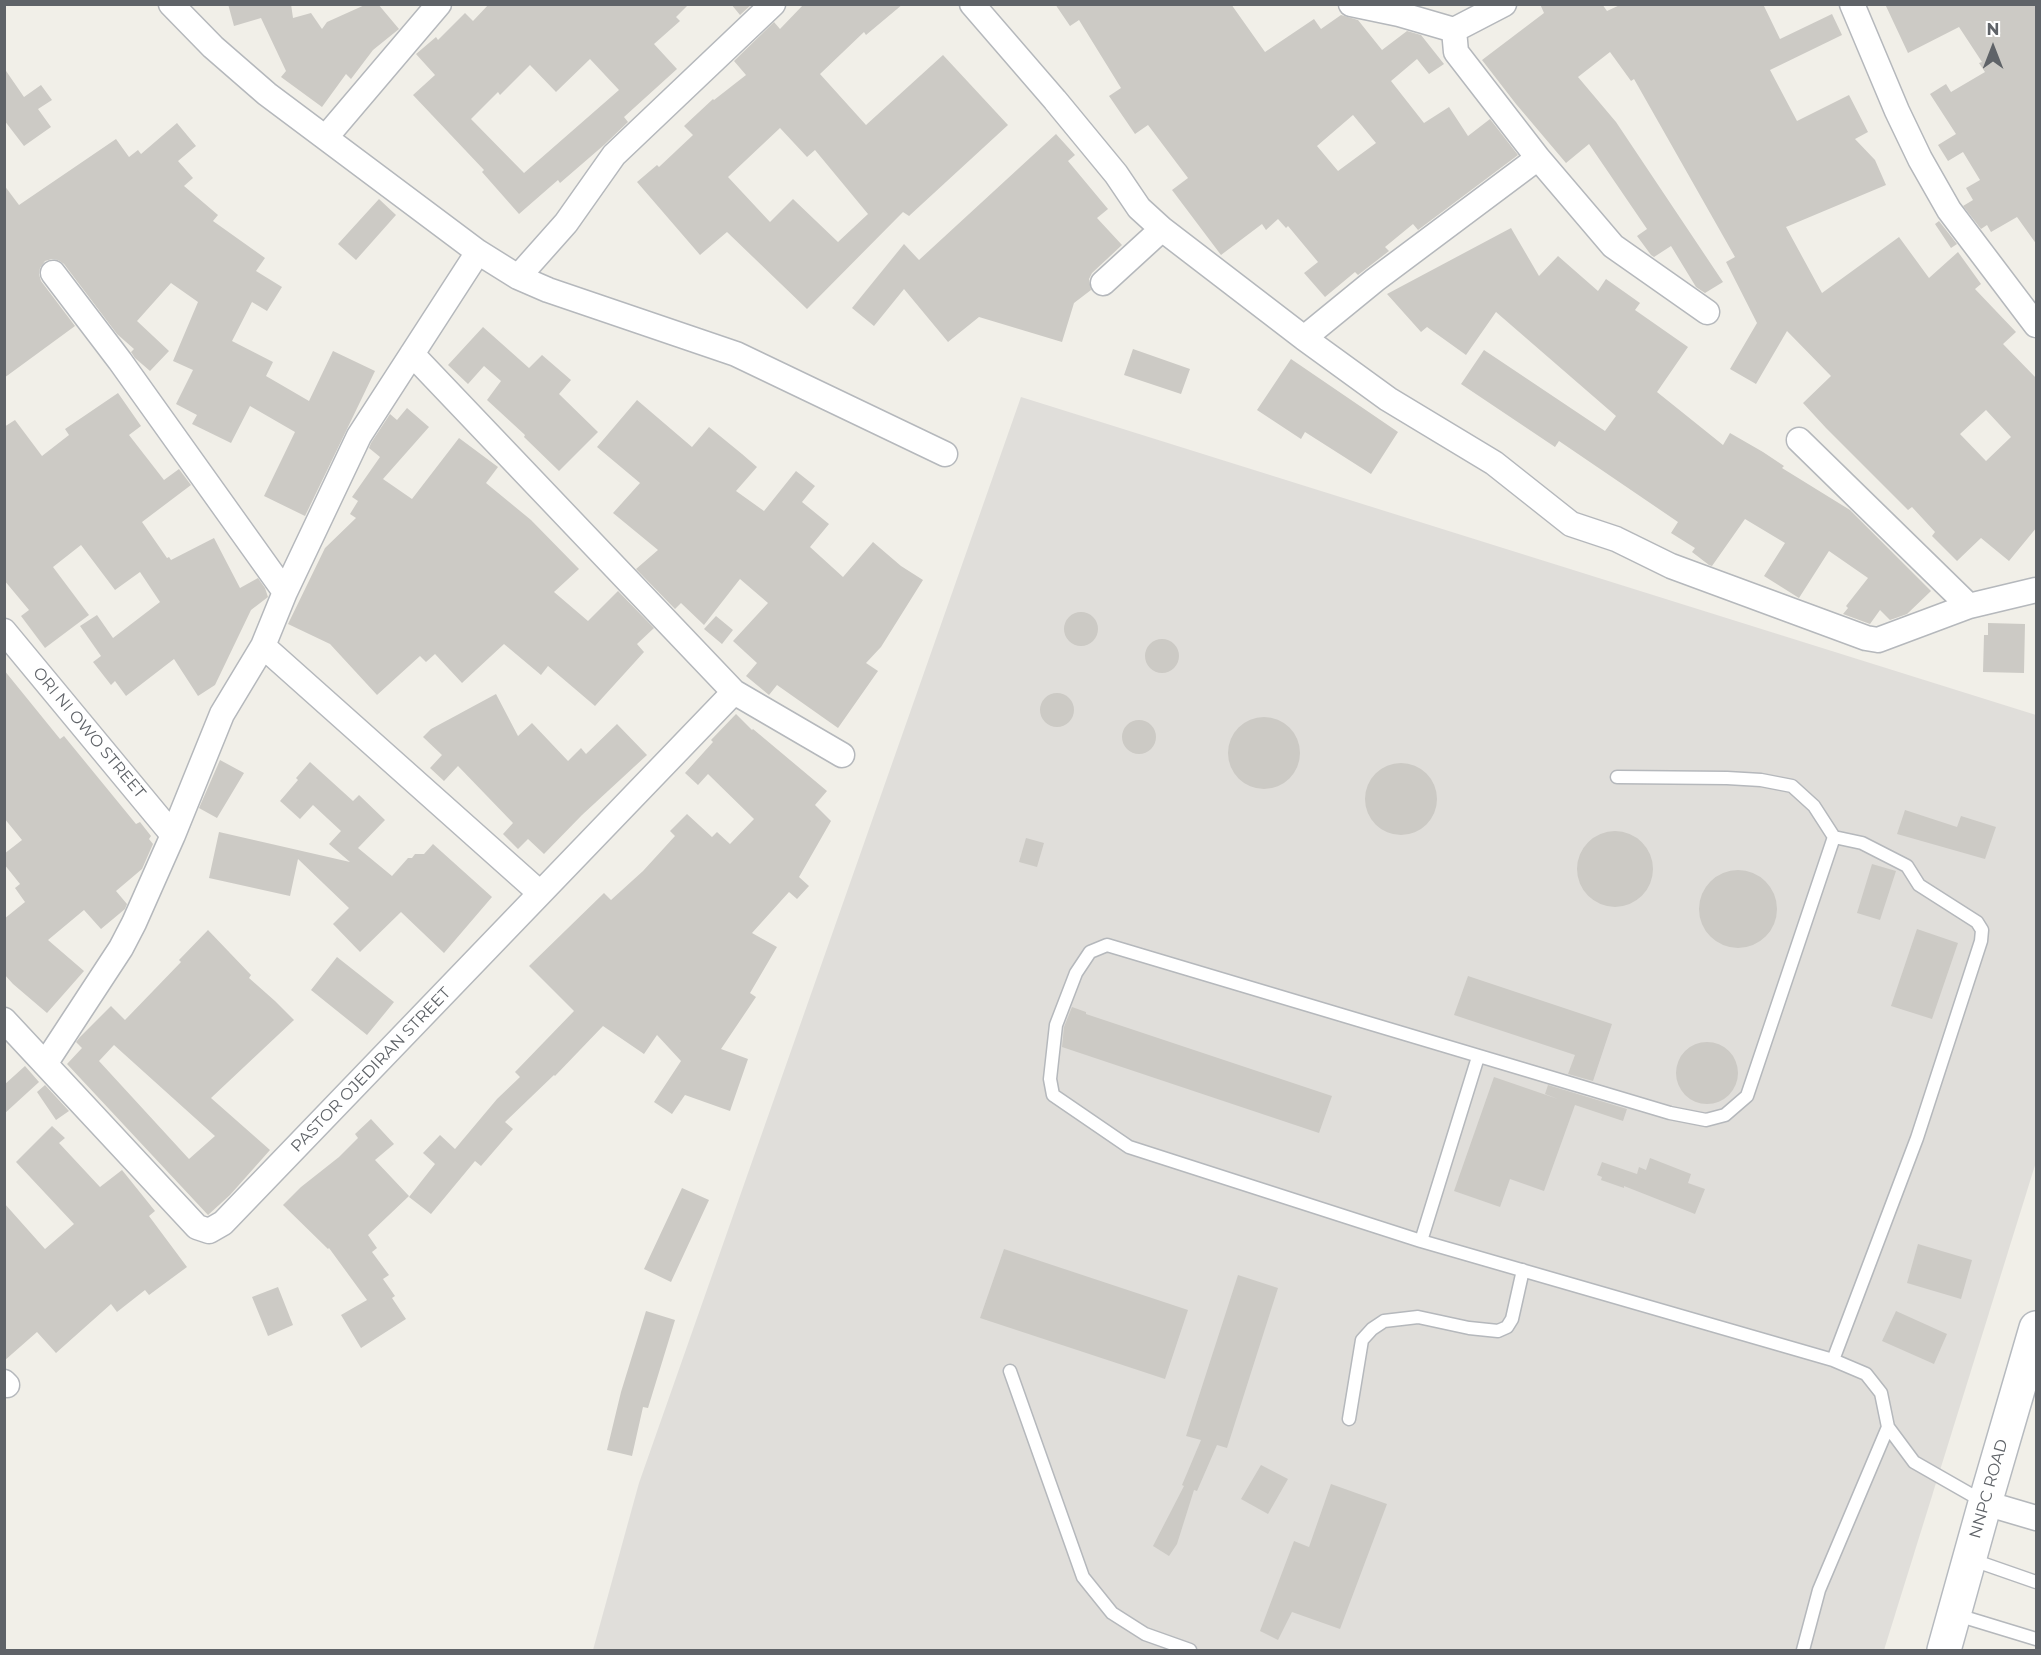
<!DOCTYPE html>
<html>
<head>
<meta charset="utf-8">
<style>
	body { margin:0 }
	#map { position:relative; width:2041px; height:1655px; overflow:hidden; background:#f1efe8; font-family:Montserrat,sans-serif }
	canvas { display:block }
	.frame { position:absolute; inset:0; border:6px solid #5f6368; pointer-events:none }
	.north { position:absolute; left:1963px; top:18px; width:60px; height:60px; -webkit-text-stroke:4px #fff; paint-order:stroke; rotate:0deg; font-size:16px; font-weight:700; line-height:24px; text-align:center; color:#5f6368 }
	.north::after { content:''; display:block; margin:auto; width:21px; height:27px; background:#5f6368; clip-path:polygon(50% 0,100% 100%,50% 72%,0 100%) }
</style>
</head>
<body>
<div id="map">
<canvas width="2041" height="1655"></canvas>
<div class="frame"></div>
<div class="north">N</div>
</div>
<script>
const g = document.querySelector('canvas').getContext('2d');
g.lineJoin = 'round';
function paint(path, color) {
  g.fillStyle = color;
  g.fill(path, 'evenodd');
}
function shape(rows) {
  const path = new Path2D();
  for (const r of rows) {
    if (r.length === 3) {
      path.moveTo(r[0] + r[2], r[1]);
      path.arc(r[0], r[1], r[2], 0, 2 * Math.PI);
      continue;
    }
    path.moveTo(r[0], r[1]);
    for (let i = 2; i < r.length; i += 2) path.lineTo(r[i], r[i + 1]);
  }
  return path;
}
function stroke(path, color, width, dash) {
  g.strokeStyle = color;
  g.lineWidth = width;
  g.lineCap = dash ? 'butt' : 'round';
  g.setLineDash(dash || []);
  g.stroke(path);
}
function drawText(font, color, halo, rows, align = 'center') {
  g.font = font + ' Montserrat,sans-serif';
  g.lineWidth = 4.5;
  g.setLineDash([]);
  g.textBaseline = 'middle';
  g.strokeStyle = halo;
  g.fillStyle = color;
  for (const [text, x, y, turn = 0] of rows) {
    g.save();
    g.translate(x, y);
    g.rotate((+turn || 0) * Math.PI / 180);
    g.textAlign = isNaN(turn) ? turn : align;
    if (halo) g.strokeText(text, 0, 0);
    g.fillText(text, 0, 0);
    g.restore();
  }
}
const industrial = shape([
	[1021,397,2036,715,2036,1162,1884,1650,593,1650,639,1483]
]);
const building = shape([
	[228,4,291,4,293,18,311,13,322,29,327,22,367,4,378,4,399,29,373,50,351,79,346,74,322,107,281,77,286,71,261,18,234,26],
	[489,4,689,4,676,17,680,21,654,44,677,69,624,117,628,122,604,145,560,183,558,180,519,214,482,172,484,170,413,95,435,75,416,54,436,37,438,40,465,13,473,21],
	[590,59,619,90,524,173,471,119,498,92,500,95,530,65,556,92],
	[731,4,752,4,740,15],
	[804,4,903,4,866,35,864,32,820,74,866,125,943,55,1008,125,909,216,903,212,807,309,727,232,700,255,637,182,657,165,659,167,693,135,684,126,713,99,714,100,746,75,734,61,774,22,780,29],
	[780,128,807,157,815,150,868,214,838,242,793,199,770,222,728,177],
	[1055,4,1231,4,1265,52,1314,19,1321,29,1341,15,1358,20,1382,50,1407,31,1421,35,1444,64,1429,74,1417,59,1391,81,1424,123,1449,107,1468,136,1490,119,1518,155,1418,230,1413,224,1385,247,1389,251,1358,275,1355,272,1325,297,1304,273,1318,262,1288,226,1286,228,1278,219,1266,230,1262,224,1221,255,1172,190,1188,178,1148,125,1135,134,1109,96,1121,88,1079,20,1070,26],
	[1353,115,1376,143,1338,171,1317,146],
	[1540,4,1602,4,1607,11,1622,4,1763,4,1780,39,1832,14,1842,35,1770,70,1797,121,1849,95,1868,132,1855,139,1875,160,1886,185,1786,227,1822,293,1899,237,1929,278,1958,252,1981,284,1975,289,2016,332,2003,344,2037,379,2037,527,2009,561,1981,538,1957,561,1932,536,1935,532,1912,507,1908,510,1826,428,1803,403,1831,376,1787,331,1756,384,1730,369,1757,323,1726,262,1735,257,1634,79,1631,81,1610,52,1578,77,1616,122,1723,282,1705,293,1696,287,1671,246,1654,257,1651,255,1637,236,1647,229,1589,144,1566,163,1516,104,1482,60,1544,13],
	[1986,410,2011,437,1986,461,1960,434],
	[1885,4,2037,4,2037,245,2017,217,1991,232,1987,225,1981,229,1963,206,1973,200,1966,188,1980,180,1963,152,1948,161,1938,145,1956,134,1930,94,1946,84,1951,92,1985,72,1979,63,1982,62,1959,27,1908,53],
	[4,68,24,97,41,85,52,100,38,109,51,127,24,146,4,120],
	[177,123,196,146,178,161,193,178,184,186,218,215,213,221,265,258,256,271,282,287,267,311,252,302,232,341,273,362,266,376,309,401,333,351,375,371,305,516,264,496,295,432,250,406,231,443,192,424,197,415,176,404,193,370,173,361,198,302,171,283,137,321,169,351,150,371,135,358,131,352,134,349,117,334,64,264,58,260,52,259,45,261,40,268,39,274,41,281,75,326,4,378,4,185,19,205,116,139,129,157,138,150,141,154],
	[1056,134,1075,155,1068,161,1108,209,1097,218,1122,245,1092,273,1089,279,1091,290,1074,303,1062,342,979,317,948,342,904,289,874,326,852,308,904,244,919,260],
	[379,199,396,215,356,260,338,244],
	[1939,221,1957,244,1951,248,1935,224],
	[1511,228,1539,276,1558,256,1598,291,1606,279,1640,303,1635,310,1688,347,1657,392,1723,445,1730,433,1763,452,1784,466,1782,468,1850,510,1931,591,1907,614,1890,620,1880,610,1870,624,1843,614,1848,608,1846,606,1868,578,1829,551,1799,598,1764,576,1785,543,1745,519,1712,566,1709,565,1692,552,1695,548,1671,533,1678,522,1559,441,1555,447,1461,384,1484,350,1605,431,1616,416,1496,312,1466,355,1427,327,1421,332,1387,294],
	[483,327,529,368,542,355,571,380,559,394,598,432,559,471,524,437,525,435,487,400,501,381,484,366,468,384,448,365],
	[1133,349,1190,369,1181,394,1124,375],
	[1291,359,1398,432,1371,474,1305,432,1301,439,1257,410],
	[118,393,141,426,129,435,164,480,179,469,191,485,142,522,167,558,169,557,171,560,214,538,240,588,258,578,265,588,268,597,251,610,215,685,198,696,174,659,126,696,115,681,111,685,93,662,101,656,80,626,97,615,113,638,160,602,140,572,115,590,81,545,53,567,89,615,45,648,21,616,29,610,4,580,4,427,15,420,42,456,69,435,65,429],
	[637,400,692,447,709,427,742,454,757,467,736,491,764,511,796,471,815,486,802,502,829,524,810,547,843,577,873,542,901,566,923,580,881,647,866,663,878,671,838,728,777,685,769,695,746,676,757,663,733,641,768,603,740,579,704,625,681,603,675,609,636,569,658,550,613,513,640,483,597,447],
	[407,408,429,427,383,479,412,499,459,438,498,467,486,483,531,520,579,569,554,592,588,621,618,591,654,628,637,644,644,652,595,706,548,666,541,675,504,644,462,683,435,654,426,662,420,656,377,695,330,644,288,624,325,548,356,518,350,514,358,501,352,497,380,457,369,448,371,443,390,414,397,420],
	[1081,629,17],
	[716,616,733,630,722,644,704,629],
	[1988,623,2025,624,2024,673,1983,672,1984,635,1988,635],
	[1162,656,17],
	[4,670,60,739,64,736,136,824,140,822,151,836,149,839,153,844,142,869,116,891,127,904,125,909,101,929,84,910,48,940,84,971,47,1013,13,984,4,974,4,919,25,902,15,888,20,884,4,864,4,854,22,840,4,818],
	[1057,710,17],
	[496,694,518,736,532,723,568,761,581,748,586,754,617,724,647,755,582,815,544,854,528,839,518,849,503,834,513,823,458,766,444,781,430,768,442,755,423,737,431,729],
	[736,714,752,730,753,729,827,791,815,805,831,821,799,877,809,886,797,899,789,892,752,933,777,947,750,993,756,997,721,1049,748,1059,730,1111,685,1095,672,1114,654,1102,681,1061,657,1035,644,1054,603,1026,555,1076,554,1075,505,1122,513,1129,481,1166,475,1161,431,1214,409,1197,435,1164,423,1153,440,1135,455,1149,497,1099,520,1077,515,1072,574,1011,529,966,604,893,611,900,643,871,675,836,670,831,687,814,712,837,717,832,730,844,754,819,708,774,698,785,685,773,713,742,711,740],
	[1264,753,36],
	[1139,737,17],
	[220,760,244,773,217,818,199,808],
	[310,762,353,801,359,795,385,820,358,848,392,876,408,858,412,858,415,854,424,854,433,844,492,897,444,953,401,912,360,952,333,924,349,908,298,859,290,896,209,878,219,832,350,862,329,844,341,831,313,805,300,819,280,801,298,780,296,778],
	[1401,799,36],
	[1905,810,1957,827,1961,816,1996,827,1985,859,1897,834],
	[1615,869,38],
	[1026,838,1044,843,1037,867,1019,862],
	[1872,864,1896,871,1880,920,1857,913],
	[1738,909,39],
	[1917,929,1958,943,1932,1019,1891,1006],
	[208,930,251,975,249,978,275,1001,294,1020,211,1098,270,1150,230,1195,208,1215,67,1064,82,1048,76,1042,80,1037,111,1006,125,1020,181,962,179,960],
	[114,1045,215,1136,189,1159,99,1061],
	[337,957,394,1002,367,1035,311,990],
	[1468,976,1612,1024,1593,1081,1568,1074,1575,1055,1454,1015],
	[1072,1007,1086,1012,1086,1014,1332,1096,1319,1133,1062,1047,1064,1027],
	[1707,1073,31],
	[25,1066,39,1082,4,1114,4,1085],
	[1494,1077,1558,1099,1545,1094,1548,1085,1627,1109,1623,1121,1575,1105,1544,1191,1510,1179,1500,1207,1454,1191],
	[45,1085,69,1111,56,1120,37,1092],
	[371,1119,394,1144,375,1160,409,1196,368,1235,377,1248,372,1252,389,1275,383,1279,395,1296,392,1298,406,1319,361,1348,341,1315,367,1300,329,1248,328,1249,283,1205,301,1187,339,1157,358,1138,355,1134],
	[52,1126,65,1138,59,1143,100,1187,122,1170,155,1211,149,1216,187,1267,149,1295,145,1290,117,1312,111,1304,56,1353,37,1332,4,1361,4,1203,45,1249,74,1224,16,1162],
	[1650,1158,1691,1174,1688,1183,1705,1189,1695,1214,1624,1186,1624,1188,1601,1180,1602,1177,1597,1175,1602,1162,1637,1174,1639,1167,1646,1170],
	[682,1188,709,1200,671,1282,644,1269],
	[1918,1244,1972,1260,1961,1299,1907,1283],
	[1004,1249,1188,1310,1165,1379,980,1318],
	[1238,1275,1278,1288,1227,1448,1217,1445,1197,1491,1194,1490,1177,1544,1169,1556,1153,1546,1184,1486,1182,1485,1201,1440,1186,1436],
	[278,1287,293,1325,268,1336,252,1297],
	[646,1311,675,1320,648,1408,643,1407,632,1456,607,1450,621,1392],
	[1896,1311,1947,1334,1934,1364,1882,1341],
	[1261,1465,1288,1479,1268,1514,1241,1499],
	[1331,1484,1387,1504,1340,1629,1292,1612,1278,1640,1260,1631,1294,1541,1309,1547]
]);
const lane = shape([
	[1617,777,1727,778,1761,780,1792,786,1814,806,1834,837,1862,843,1907,866,1919,885,1977,922,1982,930,1981,941,1917,1138,1833,1360],
	[1834,837,1747,1096,1725,1115,1706,1120,1670,1113,1107,945,1090,952,1076,973,1056,1025,1050,1079,1053,1095,1129,1147,1421,1241,1833,1360,1866,1374,1881,1393,1888,1427,1914,1462,1984,1502],
	[1421,1241,1478,1057],
	[1010,1371,1083,1577,1112,1613,1145,1634,1190,1650],
	[1349,1419,1362,1340,1372,1329,1384,1321,1418,1317,1469,1328,1498,1331,1507,1327,1512,1319,1523,1270],
	[1970,1559,2036,1582],
	[1954,1614,2036,1639],
	[1803,1650,1819,1590,1888,1427]
]);
const street = shape([
	[171,4,213,47,267,94,478,252,518,277,548,290,736,354,945,454],
	[972,4,1055,100,1116,174,1139,208,1162,229,1304,338,1388,399,1494,463,1571,524,1616,539,1671,566,1866,638,1878,640,1969,606],
	[1351,4,1399,14,1454,30],
	[1504,4,1454,30,1456,52,1538,158,1613,246,1707,312],
	[1852,4,1897,111,1920,159,1949,210,2036,325],
	[326,137,439,4],
	[53,273,120,361,285,592],
	[518,277,566,223,614,155,773,4],
	[1103,283,1162,229],
	[1304,338,1375,280,1538,158],
	[412,354,734,692,842,755],
	[1799,440,1969,606,2036,590],
	[4,631,173,835],
	[263,646,540,893],
	[4,1020,197,1227,209,1231,223,1223,734,692],
	[45,1064,121,948,134,923,173,835,222,714,263,646,285,592,359,436,478,252],
	[4,1382,7,1385],
	[1985,1503,2036,1518]
]);
const secondary = shape([
	[1944,1650,1985,1503,2036,1328]
]);
const streetNames = [
	["ORI NI OWO STREET",89,733,50],
	["PASTOR OJEDIRAN STREET",371,1070,-46],
	["NNPC ROAD",1989,1489,-74]
];
paint(industrial, '#e0deda');
paint(building, '#cccac5');
stroke(lane, '#b5b8bc', 15);
stroke(street, '#b5b8bc', 27);
stroke(secondary, '#b6babf', 36);
stroke(lane, '#fff', 12);
stroke(street, '#fff', 24);
stroke(secondary, '#fff', 33);
drawText('16px', '#5f6368', '#fff', streetNames);
</script>
</body>
</html>
